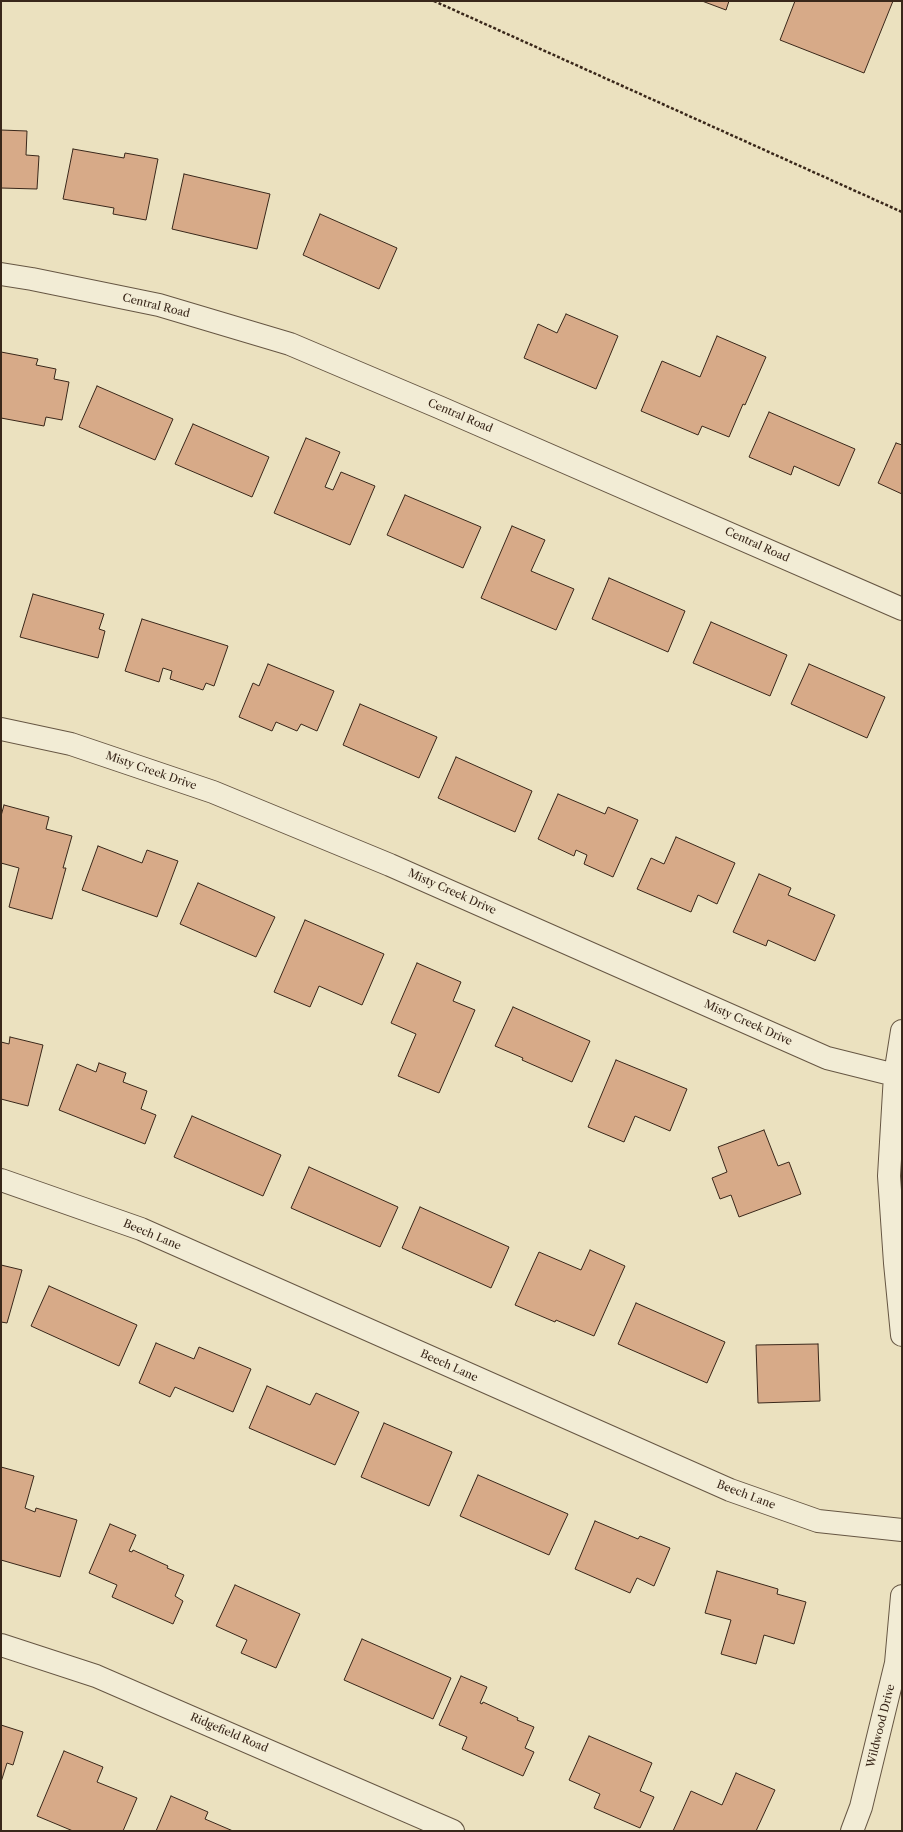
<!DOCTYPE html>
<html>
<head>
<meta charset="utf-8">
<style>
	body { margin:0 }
	#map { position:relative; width:903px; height:1832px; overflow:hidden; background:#ebe1bf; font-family:"Libre Caslon Text",serif }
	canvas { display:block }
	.frame { position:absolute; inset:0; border:2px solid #39271a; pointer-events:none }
</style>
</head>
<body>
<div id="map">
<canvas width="903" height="1832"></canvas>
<div class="frame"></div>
</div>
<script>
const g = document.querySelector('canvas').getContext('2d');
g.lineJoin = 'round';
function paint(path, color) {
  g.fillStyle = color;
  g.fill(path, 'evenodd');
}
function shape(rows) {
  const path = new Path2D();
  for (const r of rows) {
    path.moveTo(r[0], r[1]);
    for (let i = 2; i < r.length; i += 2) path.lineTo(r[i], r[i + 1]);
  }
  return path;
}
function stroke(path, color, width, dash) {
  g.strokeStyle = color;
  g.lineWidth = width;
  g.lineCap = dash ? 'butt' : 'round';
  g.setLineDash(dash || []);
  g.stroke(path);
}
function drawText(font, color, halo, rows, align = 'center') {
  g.font = font + ' "Libre Caslon Text",serif';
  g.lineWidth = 3.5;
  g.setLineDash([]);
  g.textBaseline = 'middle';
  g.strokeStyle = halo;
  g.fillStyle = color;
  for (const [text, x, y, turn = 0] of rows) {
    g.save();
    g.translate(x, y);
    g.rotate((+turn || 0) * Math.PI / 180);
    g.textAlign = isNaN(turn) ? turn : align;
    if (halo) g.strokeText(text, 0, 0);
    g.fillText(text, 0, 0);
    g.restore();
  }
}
const building = shape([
	[702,1,729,1,726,10,702,1],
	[795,1,893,1,864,73,780,40,795,1],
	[1,130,27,131,26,155,39,156,37,189,1,188,1,130],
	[73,149,124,158,125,153,158,159,146,220,113,214,114,208,63,199,73,149],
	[184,174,270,194,257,249,172,229,184,174],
	[320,214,397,248,379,289,303,255,320,214],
	[566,314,618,336,596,389,524,358,538,324,557,333,566,314],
	[717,336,766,357,745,405,743,404,729,437,702,426,698,435,641,411,662,361,700,377,717,336],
	[1,352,38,359,36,365,56,369,54,379,69,382,62,420,46,417,44,426,1,418,1,352],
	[97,386,173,419,155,460,79,427,97,386],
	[769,412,855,449,839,486,794,466,791,475,749,457,769,412],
	[193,424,269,457,252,497,175,464,193,424],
	[306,438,340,452,325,487,333,490,341,472,375,486,350,545,274,513,306,438],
	[896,443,902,445,902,494,878,483,896,443],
	[405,495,481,527,463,568,387,535,405,495],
	[512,526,545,540,531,571,574,589,556,630,481,598,512,526],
	[609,578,685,611,668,652,592,619,609,578],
	[33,594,104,614,99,629,105,631,98,658,20,637,33,594],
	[142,619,228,646,214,686,206,683,203,690,170,679,172,671,163,668,159,682,125,671,142,619],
	[711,622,787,655,770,696,693,663,711,622],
	[268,664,334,691,317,731,301,724,297,731,276,722,272,731,239,717,253,683,259,686,268,664],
	[809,664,885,697,867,738,791,704,809,664],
	[360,704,437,737,419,778,343,745,360,704],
	[456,757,532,791,515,832,438,798,456,757],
	[558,794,605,814,608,807,638,820,613,877,584,864,587,855,576,850,574,856,538,839,558,794],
	[4,805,49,817,46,829,72,836,63,868,66,868,52,919,9,907,19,868,1,863,1,816,4,805],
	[676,837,735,863,717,904,698,895,691,912,637,889,651,858,664,864,676,837],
	[98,846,142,863,147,850,178,861,157,917,82,890,98,846],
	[759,874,791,888,788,895,835,915,815,961,768,940,766,946,733,932,759,874],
	[198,883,275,917,256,957,180,924,198,883],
	[305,920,384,954,362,1005,319,986,310,1007,274,992,305,920],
	[417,963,461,982,453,1001,475,1010,439,1093,398,1076,416,1034,391,1023,417,963],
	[513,1007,590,1041,572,1082,522,1060,523,1058,495,1046,513,1007],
	[10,1037,43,1045,28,1106,1,1099,1,1042,9,1044,10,1037],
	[616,1060,687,1089,670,1131,635,1116,624,1142,588,1127,616,1060],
	[99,1063,126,1073,123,1082,147,1091,141,1109,156,1115,145,1144,59,1110,77,1064,96,1072,99,1063],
	[192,1116,281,1155,263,1196,174,1157,192,1116],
	[764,1130,778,1166,789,1162,801,1194,739,1217,731,1195,720,1199,712,1178,727,1172,718,1147,764,1130],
	[309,1167,398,1207,380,1247,291,1208,309,1167],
	[420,1207,509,1247,491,1288,402,1248,420,1207],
	[590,1250,625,1266,594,1336,556,1320,555,1322,515,1305,539,1252,581,1270,590,1250],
	[1,1265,22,1270,7,1323,1,1322,1,1265],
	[49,1286,137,1325,119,1366,31,1326,49,1286],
	[636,1303,725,1342,707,1383,618,1344,636,1303],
	[156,1343,194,1359,199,1347,251,1369,233,1412,175,1387,170,1397,139,1383,156,1343],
	[818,1344,820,1401,758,1403,756,1345,818,1344],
	[267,1386,310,1405,316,1393,359,1412,335,1465,249,1428,267,1386],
	[384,1423,452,1452,429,1506,361,1477,384,1423],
	[1,1467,34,1476,25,1508,35,1512,36,1508,77,1520,60,1577,1,1560,1,1467],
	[478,1475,568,1514,549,1555,460,1516,478,1475],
	[595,1521,638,1539,640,1536,670,1548,654,1586,637,1578,630,1593,575,1569,595,1521],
	[110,1524,136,1535,129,1551,132,1552,133,1550,168,1566,167,1568,184,1575,175,1596,183,1601,173,1624,112,1597,117,1585,89,1573,110,1524],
	[717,1571,778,1589,777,1594,806,1602,794,1644,764,1635,756,1664,721,1654,731,1620,705,1613,717,1571],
	[235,1585,300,1614,276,1668,241,1653,247,1640,216,1626,235,1585],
	[362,1639,451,1678,433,1719,344,1680,362,1639],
	[461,1676,487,1687,480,1703,482,1704,483,1702,518,1718,517,1720,534,1727,525,1748,534,1752,523,1776,462,1749,467,1737,439,1725,461,1676],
	[1,1725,23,1732,13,1765,7,1763,1,1782,1,1725],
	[589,1736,652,1763,640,1791,654,1797,640,1828,594,1808,600,1794,569,1780,589,1736],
	[64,1751,103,1767,97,1782,137,1798,123,1831,73,1831,37,1816,64,1751],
	[736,1773,775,1790,756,1831,673,1831,691,1791,722,1805,736,1773],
	[171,1796,208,1812,205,1819,233,1831,156,1831,171,1796]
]);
const path = shape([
	[434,1,902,212]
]);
const street = shape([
	[1,274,32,279,159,305,290,344,441,408,902,609],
	[1,729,71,744,213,792,390,865,827,1058,895,1075],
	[902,1031,895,1075,889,1176,895,1263,902,1335],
	[1,1180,141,1229,730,1490,818,1521,902,1530],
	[1,1645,96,1676,453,1831],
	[852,1831,861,1807,896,1663,902,1596]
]);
const streetNames = [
	["Central Road",156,306,14],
	["Central Road",460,416,23],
	["Central Road",757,545,24],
	["Misty Creek Drive",151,771,19],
	["Misty Creek Drive",452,892,24],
	["Misty Creek Drive",748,1023,24],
	["Beech Lane",152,1235,23],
	["Beech Lane",449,1366,24],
	["Beech Lane",746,1495,21],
	["Wildwood Drive",881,1726,-76],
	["Ridgefield Road",229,1733,23]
];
paint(building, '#d7aa88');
stroke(building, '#39271a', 1);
stroke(street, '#665643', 24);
stroke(path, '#39271a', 2.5, [3, 2]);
stroke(street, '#f2ecd5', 22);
drawText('11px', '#39271a', '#f2ecd5', streetNames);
</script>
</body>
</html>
